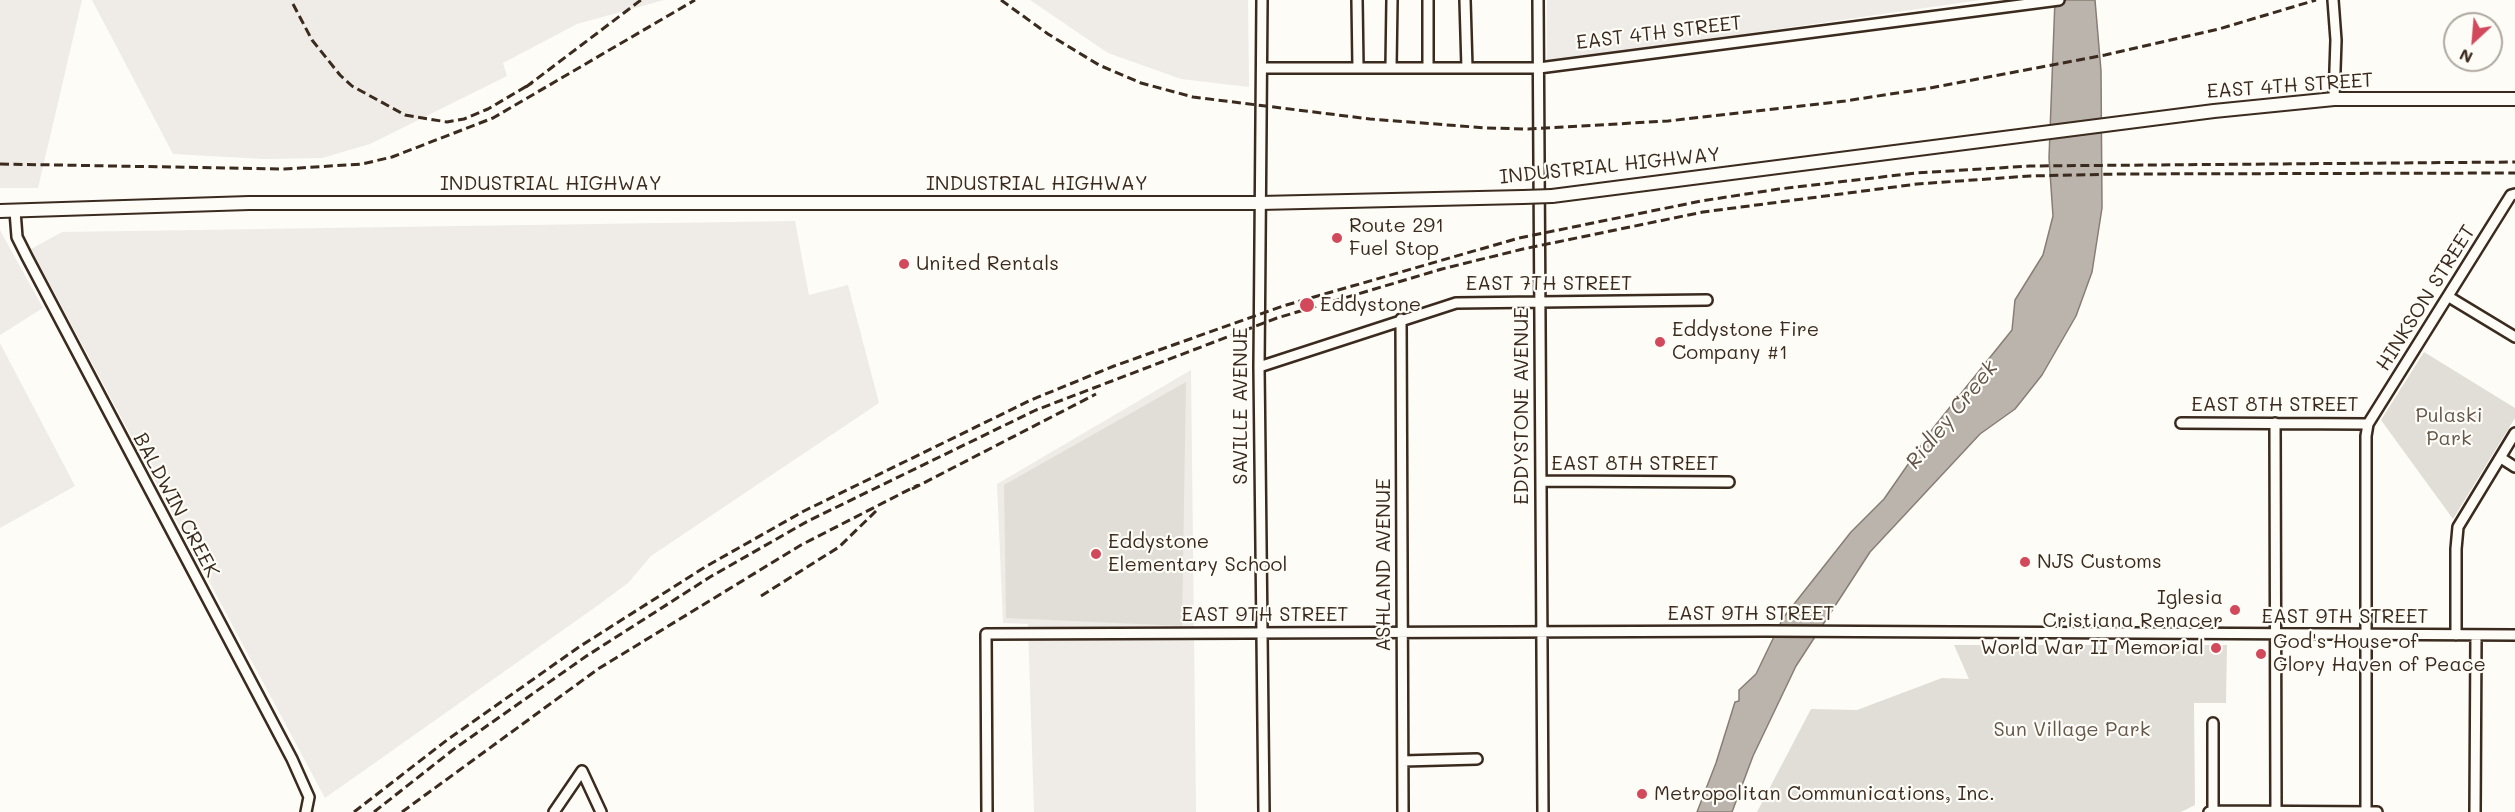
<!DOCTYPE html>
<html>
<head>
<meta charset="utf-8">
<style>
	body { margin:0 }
	#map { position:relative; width:2515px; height:812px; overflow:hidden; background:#fdfcf7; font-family:Mali,sans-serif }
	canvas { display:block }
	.north { position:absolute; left:2443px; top:12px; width:60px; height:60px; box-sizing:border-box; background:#fdfcf7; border:2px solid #afa8a0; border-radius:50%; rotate:206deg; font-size:16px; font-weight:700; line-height:24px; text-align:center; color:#3b2a1e }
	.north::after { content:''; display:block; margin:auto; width:21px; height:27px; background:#d1495b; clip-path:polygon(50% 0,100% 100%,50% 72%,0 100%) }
</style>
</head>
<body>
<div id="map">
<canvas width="2515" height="812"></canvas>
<div class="north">N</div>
</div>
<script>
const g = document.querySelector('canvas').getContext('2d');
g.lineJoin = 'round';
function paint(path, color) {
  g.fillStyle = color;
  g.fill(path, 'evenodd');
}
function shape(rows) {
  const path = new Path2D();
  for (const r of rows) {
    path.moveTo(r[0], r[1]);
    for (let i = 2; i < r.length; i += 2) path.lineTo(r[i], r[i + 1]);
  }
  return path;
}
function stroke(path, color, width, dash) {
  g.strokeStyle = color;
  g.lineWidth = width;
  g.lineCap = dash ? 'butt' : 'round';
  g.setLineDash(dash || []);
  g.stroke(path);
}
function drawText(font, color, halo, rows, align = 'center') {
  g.font = font + ' Mali,sans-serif';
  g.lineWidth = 4.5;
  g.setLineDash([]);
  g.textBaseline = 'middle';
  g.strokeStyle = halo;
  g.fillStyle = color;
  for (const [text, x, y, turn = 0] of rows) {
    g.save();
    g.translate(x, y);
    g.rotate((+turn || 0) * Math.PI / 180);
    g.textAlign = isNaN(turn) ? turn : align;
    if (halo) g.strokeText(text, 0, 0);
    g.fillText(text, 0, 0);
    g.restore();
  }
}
const built = shape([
	[0,0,82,0,38,188,0,188],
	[92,0,664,0,577,24,503,63,507,76,370,144,322,158,264,159,173,154],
	[1030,0,1248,0,1249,87,1181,79,1108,53],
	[1547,0,1981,0,1547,62],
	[795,221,809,295,848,285,879,403,651,556,628,583,597,606,325,798,31,249,62,232],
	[0,230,43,308,0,335],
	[0,343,75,486,0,528],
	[1191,370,1196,812,1034,812,1028,624,1003,623,997,484]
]);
const green = shape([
	[2424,352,2515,408,2515,418,2453,519,2381,420],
	[1186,382,1182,626,1006,618,1004,485],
	[1954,645,2227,645,2226,703,2194,703,2195,805,2181,812,1757,812,1811,709,1857,710,1942,678,1969,679]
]);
const water = shape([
	[2055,0,2095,0,2101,71,2102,208,2092,272,2076,316,2042,375,2015,409,1980,434,1870,552,1796,666,1753,756,1732,812,1697,812,1716,763,1735,702,1739,701,1739,690,1756,674,1783,618,1851,532,1884,499,1934,427,2012,330,2015,300,2043,255,2053,216,2049,158,2055,0]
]);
const minor = shape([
	[1262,0,1259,367,1264,812],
	[1357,0,1358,67],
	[1465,0,1467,68],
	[1538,0,1543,812],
	[2333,0,2336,40,2334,99],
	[1428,66,1428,0],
	[1391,67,1392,0],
	[1263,68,1539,68,2059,0],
	[15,211,17,237,27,257,292,759,309,797,306,812],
	[2449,297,2515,337],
	[1401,319,1403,812],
	[1259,367,1456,303,1707,300],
	[2181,423,2368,424],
	[2275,423,2276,812],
	[2501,458,2515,467],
	[1541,481,1729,482],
	[2456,635,2456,549,2458,527,2515,433],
	[1403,761,1477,759],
	[2213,811,2377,812],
	[554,812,582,771,601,812],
	[987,812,986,634,1766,631,2515,635],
	[2209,812,2213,811,2213,723],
	[2366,812,2366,436,2368,424,2511,195,2515,194],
	[2475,812,2476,635]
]);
const major = shape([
	[1552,196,2214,111,2334,99,2515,99],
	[0,211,249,203,1260,203,1523,197]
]);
const rail = shape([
	[1001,0,1048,34,1099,65,1141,83,1193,97,1370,119,1487,128,1528,129,1668,121,1845,101,1930,88,2105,55,2219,29,2316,0],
	[293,4,312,40,340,75,352,86,405,115,447,122,464,119,488,109,532,83],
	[526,87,641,0],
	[0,164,284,169,362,164,392,157,493,118,695,0],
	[912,489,1096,394],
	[761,596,839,547,876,511],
	[354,812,447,740,579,647,705,567,804,511,1031,400,1114,366,1283,306,1519,238,1701,201,1779,189,1916,173,2030,166,2515,162],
	[374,812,454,749,585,657,710,577,808,521,1036,410,1277,318,1442,269,1523,249,1703,212,1917,184,2030,176,2119,174,2515,173],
	[402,812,598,669,801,545,918,485]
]);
const majorBridge = shape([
	[1523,197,1552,196]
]);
const markers = [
	[1337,238,6,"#d1495b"],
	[904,264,6,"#d1495b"],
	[1307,305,8,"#d1495b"],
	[1660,342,6,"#d1495b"],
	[1096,554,6,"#d1495b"],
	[2025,562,6,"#d1495b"],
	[2235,610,6,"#d1495b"],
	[2216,648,6,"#d1495b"],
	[2261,654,6,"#d1495b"],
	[1642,794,6,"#d1495b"]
];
const streetNames = [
	["EAST 4TH STREET",1659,33,-7],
	["EAST 4TH STREET",2290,86,-4],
	["INDUSTRIAL HIGHWAY",1610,166,-6],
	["INDUSTRIAL HIGHWAY",551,184],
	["INDUSTRIAL HIGHWAY",1037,184],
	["EAST 7TH STREET",1549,284],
	["HINKSON STREET",2426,298,-58],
	["EAST 8TH STREET",2275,405],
	["SAVILLE AVENUE",1241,406,-90],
	["EDDYSTONE AVENUE",1522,406,-90],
	["EAST 8TH STREET",1635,464],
	["BALDWIN CREEK",176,505,62],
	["ASHLAND AVENUE",1384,565,-90],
	["EAST 9TH STREET",1751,614],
	["EAST 9TH STREET",1265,615],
	["EAST 9TH STREET",2345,617]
];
const poiNames = [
	["Route 291",1349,226],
	["Fuel Stop",1349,249],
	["United Rentals",916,264],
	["Eddystone",1320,305],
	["Eddystone Fire",1672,330],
	["Company #1",1672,353],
	["Eddystone",1108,542],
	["Elementary School",1108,565],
	["NJS Customs",2037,562],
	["Iglesia",2223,598,"right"],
	["Cristiana Renacer",2223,621,"right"],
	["God's House of",2273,642],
	["Glory Haven of Peace",2273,665],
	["World War II Memorial",2204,648,"right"],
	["Metropolitan Communications, Inc.",1654,794]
];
const parkNames = [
	["Pulaski",2449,416],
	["Park",2449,439],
	["Sun Village Park",2072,730]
];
const waterNames = [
	["Ridley Creek",1952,415,-51]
];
paint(built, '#efece7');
paint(green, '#e1ded7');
paint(water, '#bbb4ad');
stroke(water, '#887d74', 1.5);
stroke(minor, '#3b2a1e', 14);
stroke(major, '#3b2a1e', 16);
stroke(minor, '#fdfcf7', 9);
stroke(major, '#fdfcf7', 12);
stroke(rail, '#3b2a1e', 3, [9, 4.5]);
stroke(majorBridge, '#3b2a1e', 16, []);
stroke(majorBridge, '#fdfcf7', 12);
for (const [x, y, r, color] of markers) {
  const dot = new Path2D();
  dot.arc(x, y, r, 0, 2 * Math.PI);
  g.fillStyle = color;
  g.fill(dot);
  stroke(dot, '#fdfcf7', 2);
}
drawText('20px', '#3b2a1e', '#fdfcf7', streetNames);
drawText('20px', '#3b2a1e', '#fdfcf7', poiNames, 'left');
drawText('20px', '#64574c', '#fdfcf7', parkNames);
drawText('italic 21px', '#615349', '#fdfcf7', waterNames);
</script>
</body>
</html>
